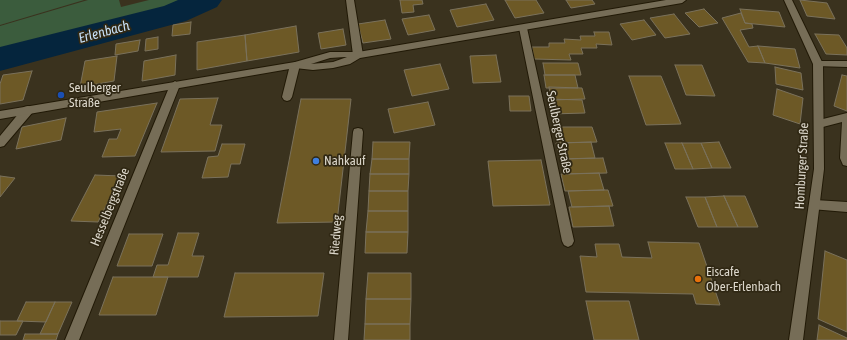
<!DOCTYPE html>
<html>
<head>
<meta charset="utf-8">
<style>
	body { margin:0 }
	canvas { display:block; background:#3a321e }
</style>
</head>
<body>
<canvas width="847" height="340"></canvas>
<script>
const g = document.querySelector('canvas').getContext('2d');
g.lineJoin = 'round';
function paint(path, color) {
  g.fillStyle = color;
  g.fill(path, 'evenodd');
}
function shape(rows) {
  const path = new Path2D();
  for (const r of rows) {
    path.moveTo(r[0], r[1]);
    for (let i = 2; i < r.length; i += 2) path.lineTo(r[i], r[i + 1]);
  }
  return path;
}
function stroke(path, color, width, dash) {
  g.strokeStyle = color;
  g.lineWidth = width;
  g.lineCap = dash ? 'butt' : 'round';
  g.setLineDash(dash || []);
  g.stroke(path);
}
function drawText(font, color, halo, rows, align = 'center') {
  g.font = font + ' "Asap Condensed",sans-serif';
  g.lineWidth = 3.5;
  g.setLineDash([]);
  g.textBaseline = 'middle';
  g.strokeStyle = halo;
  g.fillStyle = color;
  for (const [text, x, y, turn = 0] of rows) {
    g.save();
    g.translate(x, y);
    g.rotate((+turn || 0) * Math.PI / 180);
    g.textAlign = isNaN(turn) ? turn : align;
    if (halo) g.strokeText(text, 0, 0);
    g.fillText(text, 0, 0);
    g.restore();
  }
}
const green = shape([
	[0,0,84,0,0,25],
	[88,0,119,0,121,7,149,0,203,0,186,7,153,17,32,49,0,55,0,26]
]);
const river = shape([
	[178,0,222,0,217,7,186,21,0,71,0,47,164,6,178,0]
]);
const building = shape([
	[400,0,422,0,423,4,413,5,414,12,402,13,400,0],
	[505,0,536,0,544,13,515,18,505,0],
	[566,0,592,0,595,4,571,8,566,0],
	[800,0,827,3,835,19,807,16,800,0],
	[486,4,494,20,457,27,450,10,486,4],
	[704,9,718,23,699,27,685,13,704,9],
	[740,9,779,12,785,27,745,23,740,9],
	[741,13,745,23,752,24,753,28,740,30,749,47,758,46,765,63,748,62,722,18,741,13],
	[674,14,690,34,665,38,650,18,674,14],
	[429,15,435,30,408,35,402,19,429,15],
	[385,20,391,39,363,43,358,24,385,20],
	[644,20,656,35,632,40,620,24,644,20],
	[191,22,190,34,172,36,173,25,191,22],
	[296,26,299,52,247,61,245,35,296,26],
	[343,29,346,45,321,49,318,33,343,29],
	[594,32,609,32,612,45,596,44,597,48,581,48,583,54,569,54,571,60,534,59,532,47,549,47,549,43,565,43,564,39,581,40,580,36,595,36,594,32],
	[815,34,839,35,847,48,847,55,826,54,815,34],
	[245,35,247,61,197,70,197,42,245,35],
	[158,37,158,49,145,51,146,39,158,37],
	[140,40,138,51,115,55,116,44,140,40],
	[758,46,795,49,800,68,765,63,758,46],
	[176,55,175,75,142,81,144,61,176,55],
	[496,55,501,82,473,83,470,56,496,55],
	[117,56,114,81,80,87,85,61,117,56],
	[543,63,578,63,581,75,545,75,543,63],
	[440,64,449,89,412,96,404,70,440,64],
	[675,65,702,65,715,96,686,95,675,65],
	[775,67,801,73,803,90,776,84,775,67],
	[32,71,23,100,0,104,0,84,3,75,32,71],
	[544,75,575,75,578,88,546,88,544,75],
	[842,75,847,76,847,111,834,106,842,75],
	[629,76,661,76,681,124,646,125,629,76],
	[549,87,582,88,585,99,551,100,549,87],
	[777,89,803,98,800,124,773,115,777,89],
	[509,96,529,96,531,111,510,111,509,96],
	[218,98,210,125,222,125,215,151,161,152,180,99,218,98],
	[301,99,351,99,337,222,277,223,301,99],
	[548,99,582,100,585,113,551,114,548,99],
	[428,102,435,125,394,133,388,109,428,102],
	[157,103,135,156,102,157,109,139,117,139,121,129,94,132,97,112,157,103],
	[66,118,61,140,16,149,22,127,66,118],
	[555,127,592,127,597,142,559,143,555,127],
	[373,142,410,142,409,159,372,159,373,142],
	[591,142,595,158,560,159,556,143,591,142],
	[719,142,731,168,712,168,701,143,719,142],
	[665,143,682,143,693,169,675,169,665,143],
	[682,143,701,143,712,168,693,169,682,143],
	[222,144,245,144,240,164,231,164,228,177,202,178,208,157,218,156,222,144],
	[603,158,607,173,566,174,563,159,603,158],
	[372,159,409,159,409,174,370,174,372,159],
	[541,160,550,205,493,206,488,161,541,160],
	[599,173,604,190,565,191,561,174,599,173],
	[370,174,409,174,408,191,369,191,370,174],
	[95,175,121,176,98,222,71,221,95,175],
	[0,176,15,178,0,197,0,176],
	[604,190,608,190,613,206,572,207,568,191,604,190],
	[369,191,408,191,408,211,368,211,369,191],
	[724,196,745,196,758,227,738,227,724,196],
	[724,196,738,227,717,227,705,197,724,196],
	[686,197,705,197,717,227,698,227,686,197],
	[609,206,614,226,573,227,569,207,609,206],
	[368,211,408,211,408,232,366,232,368,211],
	[366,232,408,232,407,253,365,253,366,232],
	[178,233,199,233,192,256,204,256,198,277,153,277,157,265,168,265,178,233],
	[129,234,163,234,152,266,117,266,129,234],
	[648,242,699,243,720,305,696,304,693,294,586,292,580,256,597,257,595,244,619,244,622,257,652,258,648,242],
	[825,251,847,260,847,332,818,319,825,251],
	[235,273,324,273,318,316,224,317,235,273],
	[368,273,411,273,411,299,366,299,368,273],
	[113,277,168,277,156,315,99,315,113,277],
	[366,299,411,299,410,324,365,324,366,299],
	[586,301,629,301,639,340,594,340,586,301],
	[26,302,55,302,46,322,17,321,26,302],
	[55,302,72,302,58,334,40,334,55,302],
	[0,321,23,321,16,335,0,335,0,321],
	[365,324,410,324,410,340,364,340,365,324],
	[819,325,847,338,847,340,817,340,819,325],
	[25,334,58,334,56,340,23,340,25,334]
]);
const service = shape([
	[295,62,300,65,292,97,290,100,287,101,284,100,282,97,290,65,295,62],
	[847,113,847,166,843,165,840,158,842,122,819,128,815,127,814,124,815,121,847,113]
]);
const minor = shape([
	[346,0,354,0,363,55,358,58,353,55,346,0],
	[523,25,527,28,574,241,572,245,568,247,564,245,562,241,519,28,523,25],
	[818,61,847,61,847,67,815,66,813,64,815,62,818,61],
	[175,81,180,85,79,340,65,340,170,85,175,81],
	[28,106,32,107,33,110,32,113,4,146,0,147,0,136,24,107,28,106],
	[358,128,362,129,363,132,348,340,334,340,353,132,354,129,358,128],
	[815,200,847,202,847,212,811,209,809,205,811,201,815,200]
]);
const tertiary = shape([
	[666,0,686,0,682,3,360,58,350,64,333,68,313,70,295,68,0,119,0,111,295,62,330,52,358,52,666,0],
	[345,57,347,57,333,62,311,64,330,58,345,57],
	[784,0,792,0,823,64,824,169,803,340,789,340,814,169,813,64,784,0]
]);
const markers = [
	[61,95,4,"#1a4fb4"],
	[316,161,4,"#3f7fe0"],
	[698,279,4,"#e8710a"]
];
const poiNames = [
	["Seulberger",69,88],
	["Straße",69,103],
	["Nahkauf",324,161],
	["Eiscafe",706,272],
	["Ober-Erlenbach",706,287]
];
const streetNames = [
	["Seulberger Straße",559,132,78],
	["Homburger Straße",802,166,-87],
	["Hesselbergstraße",110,207,-68],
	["Riedweg",336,235,-85]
];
const waterNames = [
	["Erlenbach",104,32,-15]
];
paint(green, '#3b5c3d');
paint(river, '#05253d');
paint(building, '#6d5926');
stroke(building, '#7a715b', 1);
stroke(service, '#211906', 2);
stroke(minor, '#211906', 2);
stroke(tertiary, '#211906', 2);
paint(service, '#766d57');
paint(minor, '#766d57');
paint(tertiary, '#766d57');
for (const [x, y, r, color] of markers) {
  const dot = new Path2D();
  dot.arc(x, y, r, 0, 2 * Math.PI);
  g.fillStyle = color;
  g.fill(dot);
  stroke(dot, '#302814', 1.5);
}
drawText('13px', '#dcd7cb', '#302814', poiNames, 'left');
drawText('13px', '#dcd7cb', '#302814', streetNames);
drawText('italic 14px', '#c6dff6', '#302814', waterNames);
</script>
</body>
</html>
